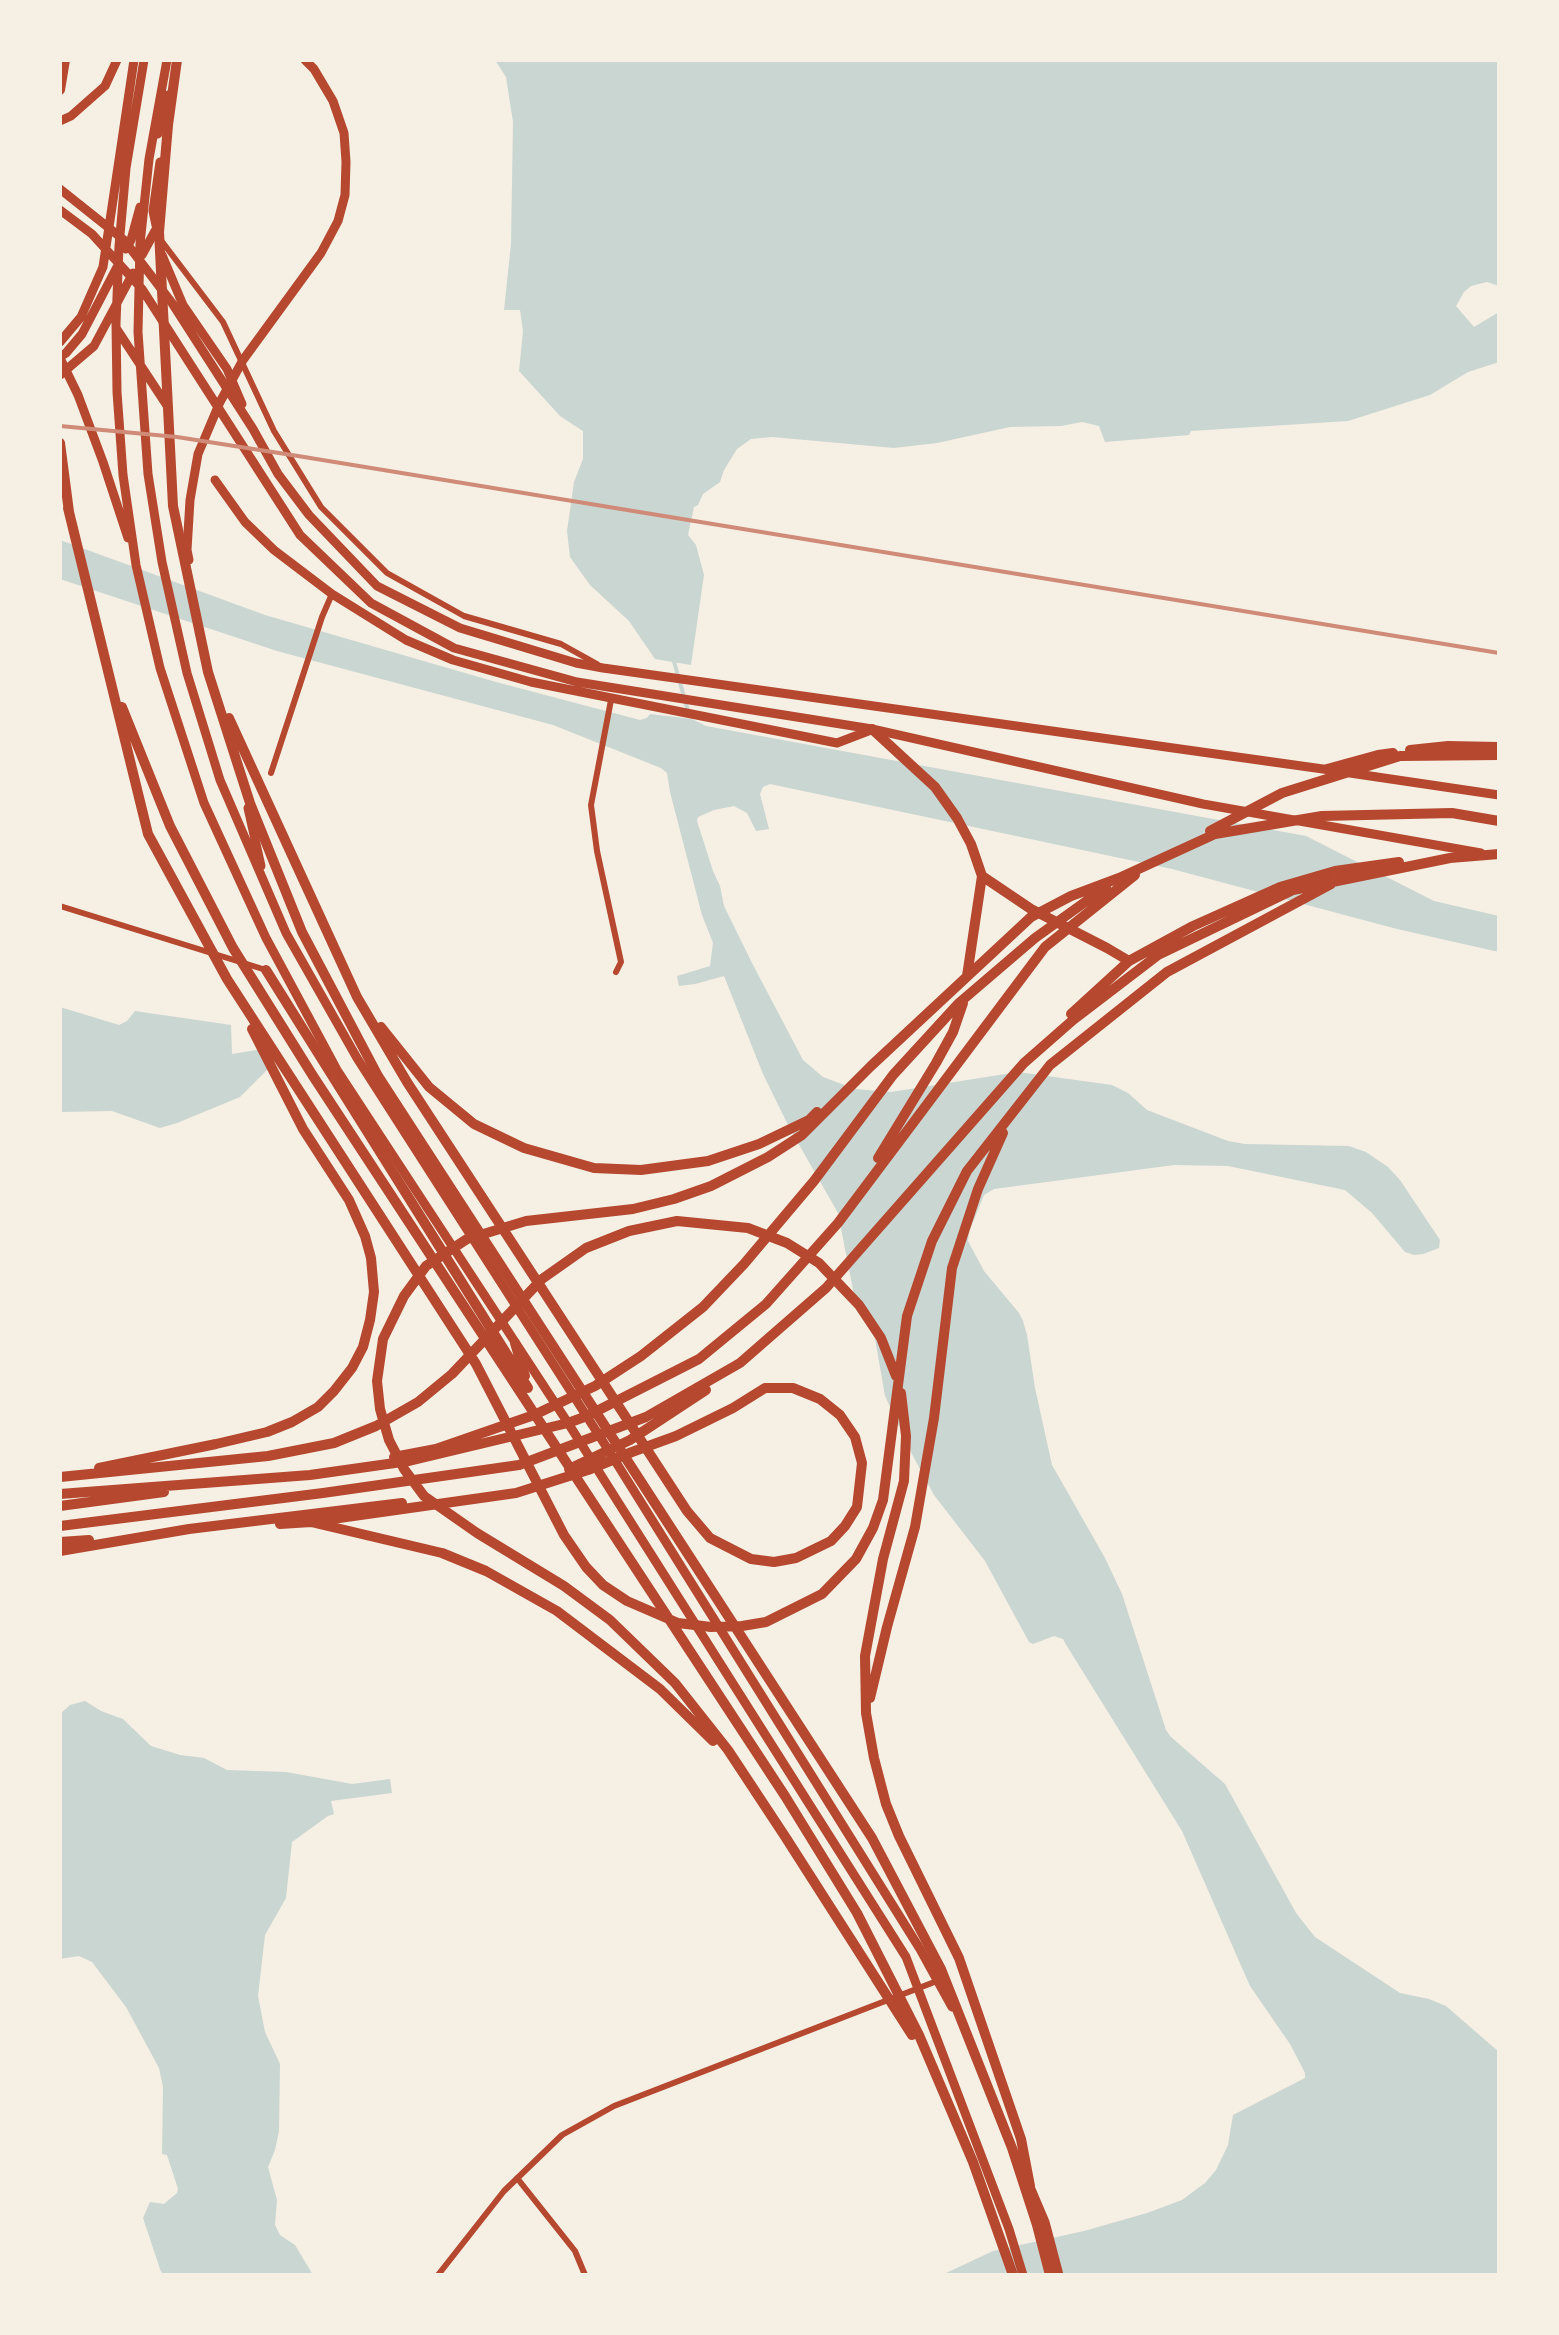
<!DOCTYPE html>
<html>
<head>
<meta charset="utf-8">
<style>
	body { margin:0 }
	#map { position:relative; width:1559px; height:2335px; overflow:hidden; background:#f6efe4; font-family:Helvetica,sans-serif }
	canvas { display:block }
	.frame { position:absolute; inset:0; border:62px solid #f6efe4; pointer-events:none }
</style>
</head>
<body>
<div id="map">
<canvas width="1559" height="2335"></canvas>
<div class="frame"></div>
</div>
<script>
const g = document.querySelector('canvas').getContext('2d');
g.lineJoin = 'round';
function paint(path, color) {
  g.fillStyle = color;
  g.fill(path, 'evenodd');
}
function shape(rows) {
  const path = new Path2D();
  for (const r of rows) {
    path.moveTo(r[0], r[1]);
    for (let i = 2; i < r.length; i += 2) path.lineTo(r[i], r[i + 1]);
  }
  return path;
}
function stroke(path, color, width, dash) {
  g.strokeStyle = color;
  g.lineWidth = width;
  g.lineCap = dash ? 'butt' : 'round';
  g.setLineDash(dash || []);
  g.stroke(path);
}
const water = shape([
	[495,60,1499,60,1499,286,1487,282,1471,286,1464,292,1456,306,1474,327,1499,312,1499,362,1468,372,1430,395,1348,421,1191,431,1189,435,1105,442,1099,426,1082,422,1061,426,1010,427,937,443,894,448,772,437,751,439,737,449,724,470,720,482,703,494,698,505,694,507,688,535,696,545,704,575,691,665,655,659,629,621,590,585,570,557,567,531,574,482,583,459,583,431,560,416,519,371,523,331,520,310,504,310,511,244,513,122,506,77],
	[60,540,265,615,496,682,640,720,647,718,650,714,692,719,706,726,1306,836,1434,901,1499,916,1499,952,1397,929,1172,869,770,784,763,787,760,794,769,829,756,831,747,813,734,806,714,810,698,817,697,821,713,871,720,886,724,906,752,963,803,1060,823,1077,855,1089,891,1092,1018,1072,1112,1085,1128,1093,1147,1110,1228,1141,1245,1144,1349,1146,1366,1152,1388,1167,1400,1180,1440,1240,1439,1248,1423,1254,1414,1255,1405,1252,1372,1213,1345,1190,1228,1166,1174,1165,994,1189,984,1195,969,1232,968,1241,984,1271,1019,1313,1023,1321,1027,1335,1035,1388,1052,1465,1105,1558,1122,1594,1166,1730,1171,1737,1225,1784,1296,1913,1315,1937,1400,1993,1429,1999,1446,2006,1499,2052,1499,2275,942,2275,993,2251,1084,2231,1147,2213,1182,2200,1205,2183,1216,2170,1228,2145,1233,2115,1305,2078,1305,2073,1290,2044,1250,1986,1182,1831,1065,1643,1063,1639,1054,1636,1033,1644,1029,1642,985,1561,934,1495,913,1456,885,1396,874,1333,855,1300,838,1213,789,1127,763,1074,724,976,695,984,679,986,677,976,710,966,713,943,702,915,670,792,667,773,661,768,553,725,277,651,60,579],
	[60,1007,119,1025,127,1021,135,1011,231,1025,232,1054,269,1048,275,1062,240,1097,177,1123,160,1128,112,1111,60,1112],
	[85,1701,101,1711,123,1719,151,1746,180,1755,204,1758,227,1770,286,1772,352,1784,390,1779,392,1793,331,1801,334,1814,328,1816,292,1842,286,1898,265,1935,258,1996,265,2032,280,2064,279,2131,275,2150,268,2167,277,2200,275,2225,280,2235,295,2245,313,2275,163,2275,160,2269,143,2218,150,2202,164,2204,177,2193,178,2189,167,2155,162,2154,163,2087,159,2068,126,2007,92,1962,79,1956,60,1959,60,1714,70,1705]
]);
const stream = shape([
	[673,658,688,711]
]);
const minor = shape([
	[160,239,223,322,274,431,321,507,387,573,464,616,561,644,597,664],
	[611,700,591,805,597,851,621,962,616,972],
	[271,773,322,617,332,594],
	[60,906,266,970],
	[517,2178,575,2251,585,2275],
	[438,2275,504,2191,562,2135,614,2106,937,1981]
]);
const primary = shape([
	[144,60,126,168,119,246,116,323,117,392,123,475,136,565,160,668,204,803,266,938,337,1070,568,1423,906,1957,1009,2229,1023,2275],
	[167,60,149,159,140,244,138,332,148,474,162,562,187,673,220,780,286,933,357,1058,609,1451,920,1949,952,2007],
	[60,121,71,116,105,86,117,60],
	[158,134,168,95],
	[60,189,124,240,172,303,253,429,278,474,309,515,377,586,460,628,576,663,603,668,1330,770],
	[60,210,92,234,142,289,300,535,371,603,454,648,577,682,872,729,1203,804,1481,853],
	[157,230,153,211,160,162],
	[126,249,131,240,140,207],
	[142,255,155,231],
	[162,255,183,305,227,369,242,404],
	[116,328,168,407],
	[60,342,81,317,103,267,134,60],
	[60,357,66,353,82,334,117,267],
	[60,358,78,395,103,462,128,538],
	[60,375,94,346,133,273],
	[215,480,245,522,274,550,332,594,406,640,453,660,531,682,837,743,871,730],
	[189,560,187,550,190,500,198,454,220,402,243,360,321,253,338,221,345,195,346,162,344,133,333,101,314,69,305,60],
	[1350,773,1499,795],
	[248,808,261,866],
	[1028,2182,1045,2222,1059,2275]
]);
const trunk = shape([
	[177,60,168,125,159,232,173,506,208,672,250,803,302,932,378,1076,872,1838,941,1969,1012,2148,1037,2225,1050,2275],
	[60,90,65,60],
	[60,443,69,512],
	[68,508,148,834,227,979,476,1364,564,1535,586,1567,603,1585,627,1601,678,1623,711,1627,742,1626,766,1622,822,1594,856,1559,873,1528,883,1500,907,1316,932,1241,967,1171,1050,1065,1167,972,1331,884],
	[122,707,170,826,233,948,313,1076,785,1796,857,1913,919,2035,973,2162,1013,2275],
	[229,718,357,997,407,1082,687,1511,710,1538,751,1559,774,1562,796,1558,831,1541,845,1526,857,1507,862,1463,855,1437,840,1415,820,1399,793,1388,765,1388,733,1408,676,1436,632,1452,588,1470,516,1493,311,1522],
	[872,729,935,787,957,818,971,844,982,876,967,976],
	[1410,750,1448,746,1499,747],
	[1327,769,1378,755,1393,753],
	[1210,831,1282,793,1400,756,1499,755],
	[982,876,1031,909,1107,948,1129,961],
	[266,970,528,1388],
	[1071,1014,1129,961,1193,926,1280,887,1335,871,1399,862],
	[381,1027,429,1087,474,1124,524,1148,594,1168,641,1170,708,1161,759,1144,809,1120,817,1112],
	[878,1158,936,1063,953,1032,963,1003],
	[515,1343,525,1376],
	[901,1393,906,1436,904,1481,883,1559,865,1656,866,1713,874,1758,886,1804,899,1836,959,1958,1021,2139,1030,2186],
	[394,1457,436,1449,534,1415,595,1386,641,1356,703,1307,744,1264,814,1181,893,1075,959,1003,1035,938,1106,887],
	[99,1468,216,1444,267,1432,292,1422,318,1407,334,1391,352,1368,363,1347,370,1320,374,1292,371,1258,365,1236,349,1200,303,1129,252,1029],
	[569,1469,630,1440,706,1390],
	[60,1477,268,1456,334,1443,376,1426,418,1402,452,1374,542,1279,586,1248,629,1231,677,1221,748,1228,787,1243,819,1263,859,1305,881,1338,896,1376],
	[60,1494,310,1475,409,1461,568,1423,587,1416,699,1359,766,1304,838,1223,1045,947,1135,875],
	[60,1506,164,1492],
	[280,1524,311,1522,442,1553,486,1571,557,1611,660,1689,713,1741],
	[60,1526,323,1493,519,1465,646,1417,740,1363,826,1288,1024,1063,1073,1020,1158,955,1293,890,1450,858,1499,854],
	[60,1542,89,1540],
	[60,1551,189,1529,402,1503],
	[870,1698,887,1627,915,1527,934,1418,952,1268,978,1189,1003,1133],
	[786,1838,912,2035],
	[788,1841,728,1750,675,1683,610,1620,564,1586,477,1533,424,1496,404,1469,389,1440,380,1409,377,1381,383,1339,404,1296,426,1266,467,1239,526,1221,633,1209,674,1199,711,1186,768,1157,802,1135,871,1066,1031,917,1071,896,1119,878,1215,834,1322,816,1452,813,1499,821]
]);
const rail = shape([
	[60,426,177,437,298,456,1499,653]
]);
paint(water, '#c9d6d2');
stroke(stream, '#c9d6d2', 4);
stroke(minor, '#b5482f', 6);
stroke(primary, '#b5482f', 9);
stroke(trunk, '#b5482f', 10);
stroke(rail, '#cf8b77', 4);
</script>
</body>
</html>
